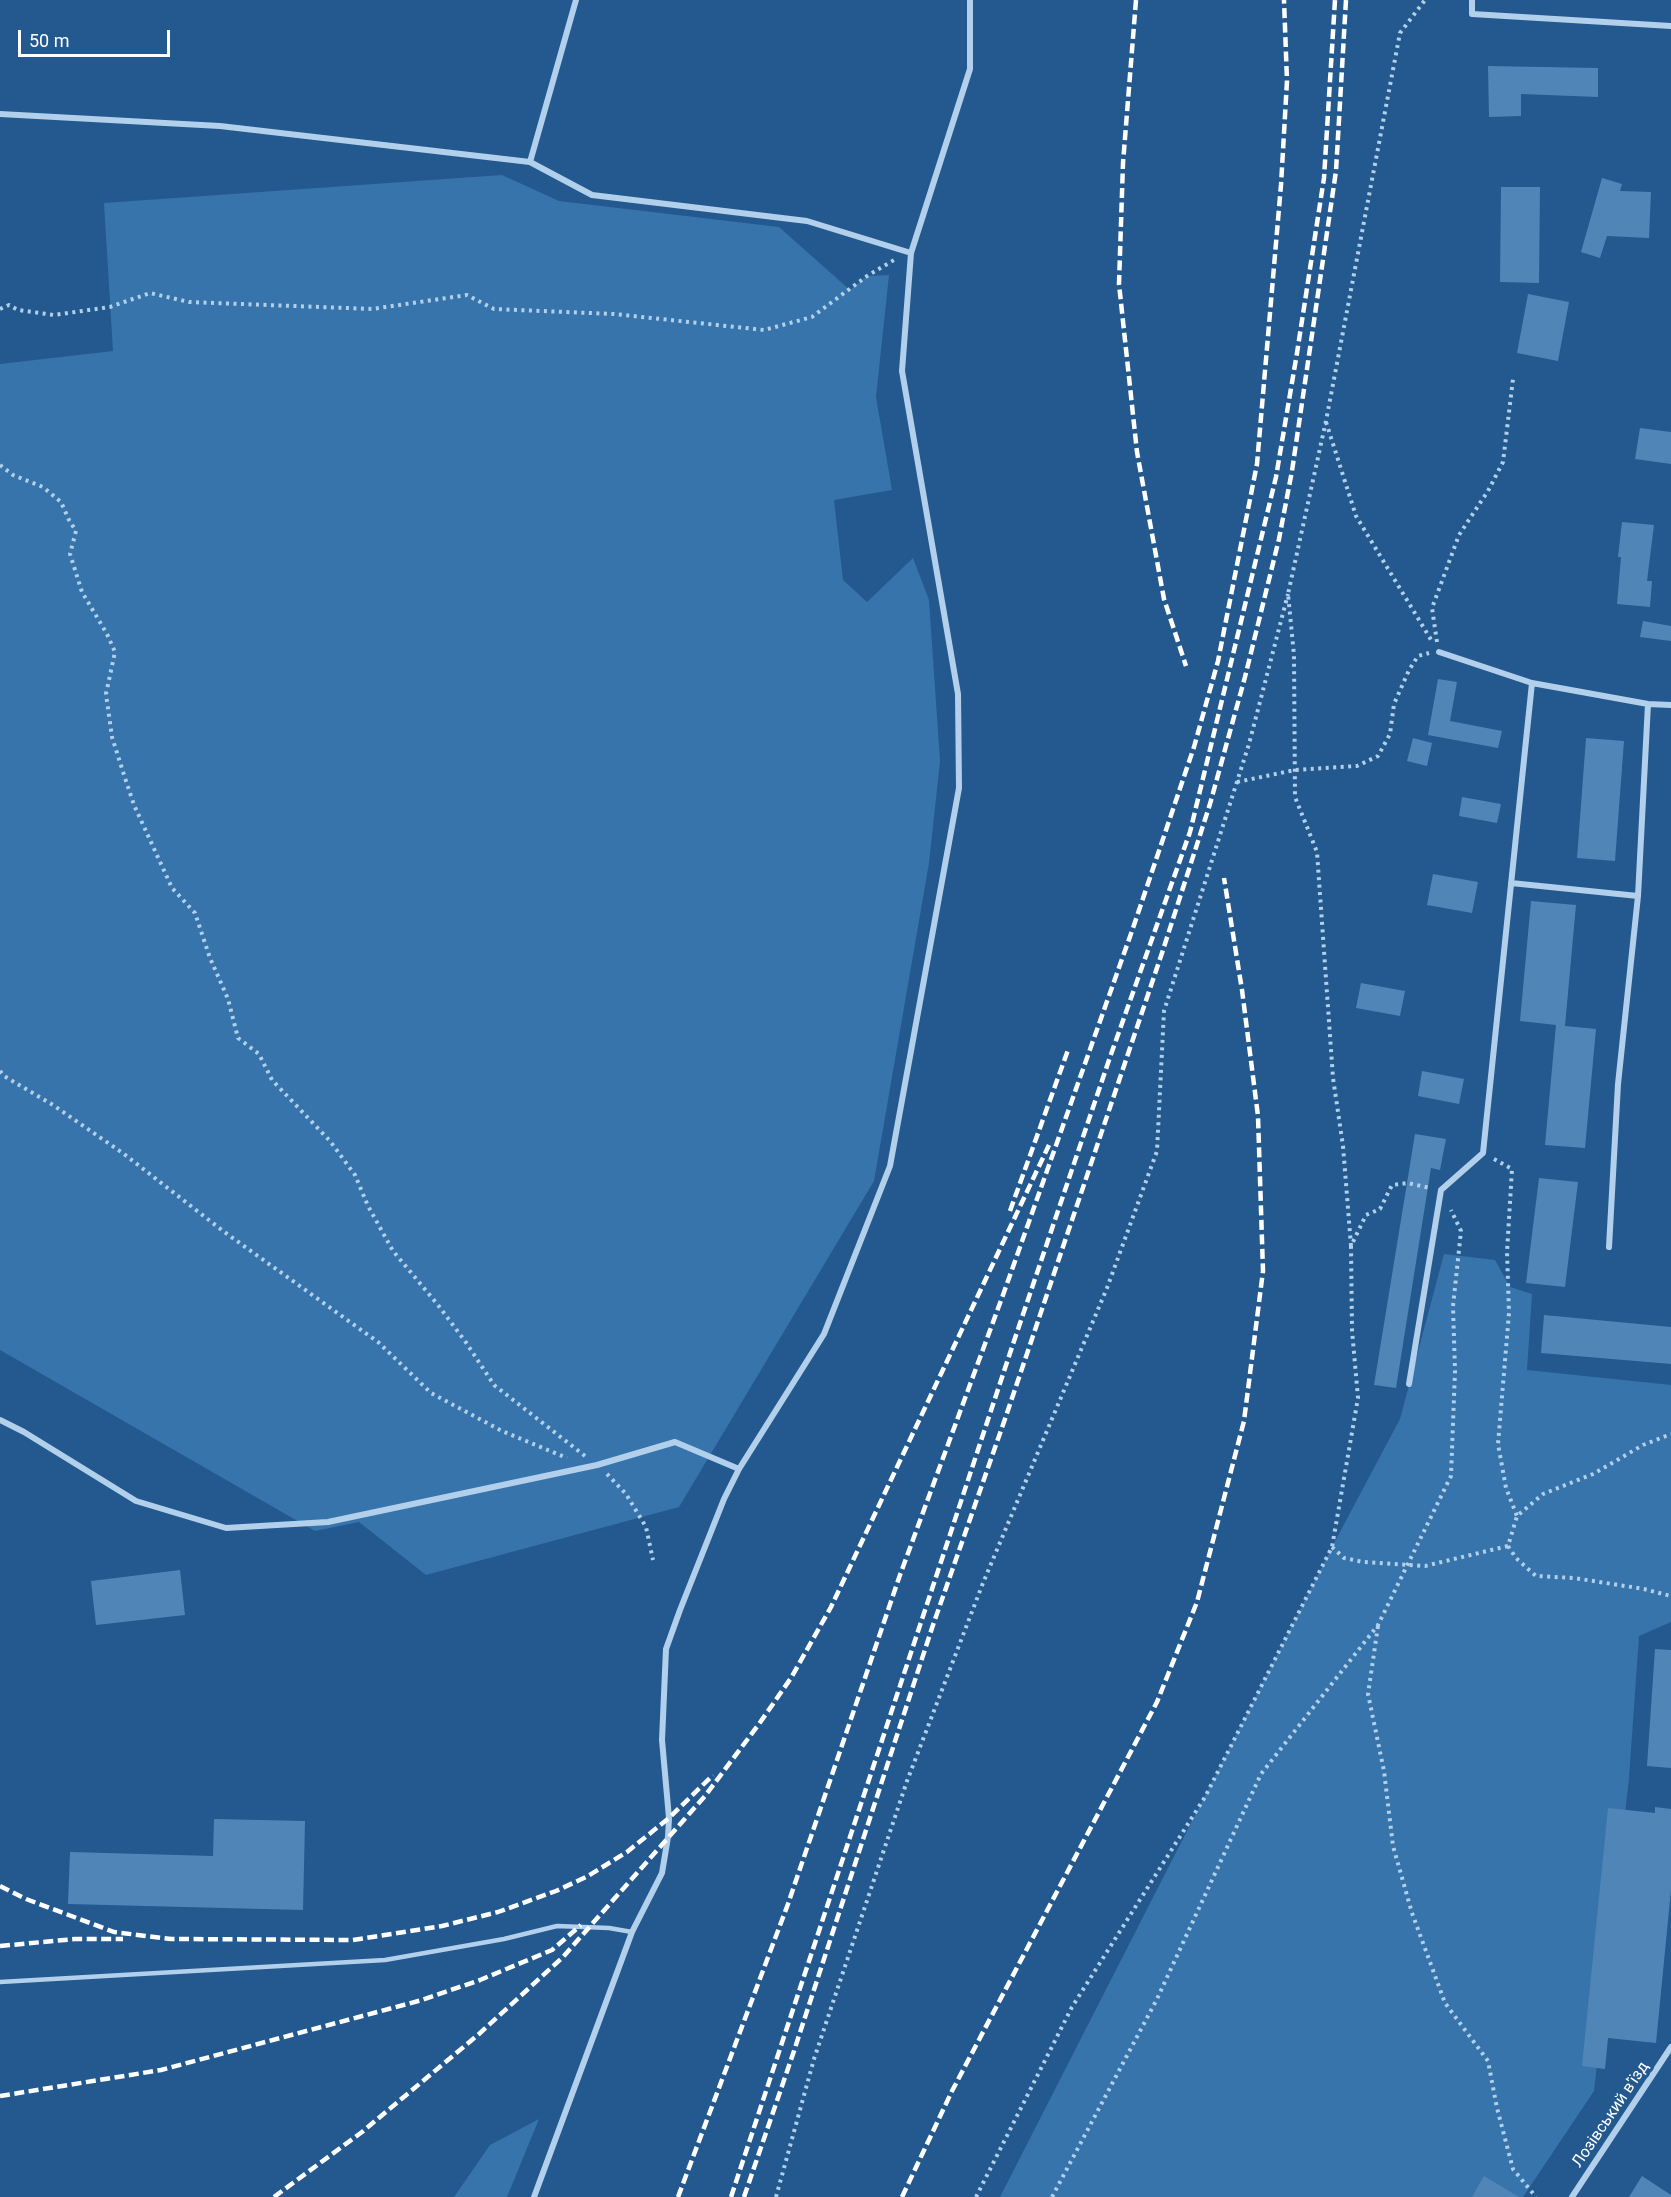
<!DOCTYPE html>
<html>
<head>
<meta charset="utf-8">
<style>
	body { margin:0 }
	#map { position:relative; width:1671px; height:2197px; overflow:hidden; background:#23598e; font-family:Roboto,sans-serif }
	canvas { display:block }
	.scale { position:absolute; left:18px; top:30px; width:152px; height:27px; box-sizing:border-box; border:3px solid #fff; border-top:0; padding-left:8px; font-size:18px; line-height:21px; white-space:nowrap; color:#fff; -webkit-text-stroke:4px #23598e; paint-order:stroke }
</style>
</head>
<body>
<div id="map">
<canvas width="1671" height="2197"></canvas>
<div class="scale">50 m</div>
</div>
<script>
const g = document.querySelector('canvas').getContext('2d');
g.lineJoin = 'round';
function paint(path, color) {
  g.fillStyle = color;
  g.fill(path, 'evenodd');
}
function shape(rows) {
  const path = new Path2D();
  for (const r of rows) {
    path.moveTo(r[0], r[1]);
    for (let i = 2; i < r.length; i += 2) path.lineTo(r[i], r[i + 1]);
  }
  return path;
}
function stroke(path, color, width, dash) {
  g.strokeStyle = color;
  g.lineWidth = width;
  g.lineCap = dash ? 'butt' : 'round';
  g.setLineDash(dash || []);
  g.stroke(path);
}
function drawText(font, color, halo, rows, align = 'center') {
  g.font = font + ' Roboto,sans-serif';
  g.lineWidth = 6;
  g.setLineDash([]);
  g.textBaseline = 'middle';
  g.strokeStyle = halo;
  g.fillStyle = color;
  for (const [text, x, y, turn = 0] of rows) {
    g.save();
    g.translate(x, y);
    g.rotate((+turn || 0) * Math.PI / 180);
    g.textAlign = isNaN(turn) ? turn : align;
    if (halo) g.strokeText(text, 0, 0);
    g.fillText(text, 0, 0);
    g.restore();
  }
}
const green = shape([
	[502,175,559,201,779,227,850,290,867,276,889,275,876,397,892,490,834,500,843,580,867,602,913,558,929,600,940,761,929,863,874,1181,679,1507,426,1575,359,1522,315,1531,0,1350,0,364,113,351,104,203],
	[1444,1254,1495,1260,1510,1287,1532,1294,1527,1370,1671,1385,1671,1622,1639,1636,1629,1778,1594,2091,1523,2197,1000,2197,1332,1547,1400,1419],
	[539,2119,507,2197,454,2197,490,2145]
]);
const building = shape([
	[1488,66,1598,68,1598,97,1521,94,1521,116,1489,117],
	[1602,178,1622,184,1620,191,1651,192,1649,238,1607,236,1600,258,1581,252],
	[1501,187,1540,187,1539,283,1500,282],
	[1528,294,1569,302,1558,361,1517,353],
	[1640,428,1671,432,1671,464,1635,459],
	[1622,522,1654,525,1647,581,1652,581,1650,607,1617,604,1621,557,1618,557],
	[1643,621,1671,626,1671,641,1640,637],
	[1438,679,1457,682,1450,721,1502,731,1498,748,1428,735],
	[1413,738,1432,743,1427,766,1407,761],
	[1586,738,1624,741,1615,861,1577,858],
	[1462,797,1501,804,1497,823,1459,816],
	[1433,874,1478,882,1472,913,1427,905],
	[1531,901,1576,905,1565,1026,1596,1029,1585,1148,1545,1145,1556,1025,1520,1021],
	[1361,983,1405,991,1400,1016,1356,1008],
	[1422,1071,1464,1079,1459,1104,1418,1096],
	[1415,1134,1446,1139,1440,1170,1431,1168,1396,1388,1374,1385],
	[1539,1178,1578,1182,1565,1287,1526,1283],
	[1544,1315,1671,1327,1671,1364,1541,1353],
	[180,1570,185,1615,96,1625,91,1581],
	[1655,1649,1671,1650,1671,1768,1647,1766],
	[1655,1807,1671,1809,1671,1890,1656,2043,1608,2038,1605,2069,1582,2066,1608,1808,1655,1813],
	[214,1819,305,1821,303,1910,68,1904,70,1852,213,1856],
	[1484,2176,1519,2197,1472,2197],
	[1642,2176,1671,2195,1671,2197,1629,2197]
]);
const path = shape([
	[0,309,9,305,18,310,54,315,110,307,150,293,189,302,372,309,467,295,494,309,614,314,764,330,812,317,867,276,894,260],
	[1326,422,1356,516,1433,643],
	[0,465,13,475,43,487,61,502,69,520,76,531,70,554,82,592,107,634,115,652,106,694,112,737,124,775,134,805,172,888,195,913,210,958,228,999,238,1038,259,1054,272,1080,330,1141,355,1175,368,1206,393,1251,438,1305,465,1341,494,1385,585,1456],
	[1437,642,1432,608,1459,535,1488,491,1503,462,1513,379],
	[1237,782,1295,770,1357,766,1378,756,1390,734,1394,704,1409,670,1418,656,1429,653],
	[0,1071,4,1076,53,1105,124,1154,223,1231,378,1342,431,1393,502,1431,567,1458],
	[1494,1159,1512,1169,1507,1252,1509,1313,1498,1444,1506,1488,1517,1516],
	[1351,1246,1343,1146,1333,1078,1317,852,1295,797,1294,655,1288,594,1326,421,1400,33,1425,0],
	[607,1474,626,1494,646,1527,653,1560],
	[1508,1546,1516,1558,1536,1576,1574,1578,1644,1589,1671,1596],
	[1332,1547,1344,1558,1363,1562,1425,1566,1508,1546,1517,1516,1543,1494,1593,1474,1643,1445,1671,1434],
	[1378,1626,1368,1694,1384,1771,1393,1846,1412,1913,1445,2003,1488,2061,1497,2108,1513,2169,1536,2197],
	[776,2197,814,2059,907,1781,983,1583,1107,1288,1157,1151,1164,1011,1249,744,1288,594],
	[976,2197,1072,2007,1205,1797,1332,1547,1358,1398,1352,1330,1351,1246,1366,1215,1380,1209,1392,1185,1408,1183,1430,1188],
	[1052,2197,1157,1999,1261,1774,1378,1625,1451,1476,1455,1371,1453,1306,1461,1231,1451,1210]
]);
const lane = shape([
	[0,1982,385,1960,504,1939,557,1926,609,1928,632,1932]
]);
const street = shape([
	[1472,0,1472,14,1671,26],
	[0,114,220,126,530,162,592,195,807,221,911,253],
	[530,162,576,0],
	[1439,652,1532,683,1648,704,1671,705],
	[1511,883,1638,896],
	[1609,1247,1618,1084,1638,896,1648,704],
	[1409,1384,1441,1190,1483,1153,1532,683],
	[0,1420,24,1432,136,1501,226,1528,328,1522,597,1465,675,1442,739,1469],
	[534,2197,632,1932,662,1873,668,1837,669,1818,662,1740,666,1649,680,1610,724,1499,739,1469,824,1334,890,1166,959,788,958,694,902,371,911,253,970,69,970,0],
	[1572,2197,1671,2047]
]);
const rail = shape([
	[1136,0,1123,163,1119,284,1137,452,1164,599,1186,666],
	[1010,1211,1068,1050],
	[0,1886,26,1899,114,1932,171,1939,353,1940,442,1926,498,1912,556,1891,588,1876,627,1852,669,1818,713,1775],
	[0,1946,75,1939,123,1939],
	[0,2096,161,2070,422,2000,480,1980,552,1950,581,1925],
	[274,2197,362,2132,479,2034,563,1957,705,1796,759,1724,791,1678,831,1607,1049,1145],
	[678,2197,788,1904,900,1575,1003,1295,1133,928,1194,747,1218,661,1257,464,1281,185,1287,81,1284,0],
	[731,2197,1013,1344,1109,1060,1190,832,1276,477,1297,353,1324,178,1335,0],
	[744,2197,793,2054,932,1628,1005,1419,1163,950,1210,804,1245,677,1279,539,1292,471,1336,171,1346,0],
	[902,2197,952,2091,1157,1702,1197,1602,1244,1421,1263,1271,1258,1116,1242,990,1224,878]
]);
const streetNames = [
	["Лозівський в'їзд",1611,2115,-56]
];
paint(green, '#3774ab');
paint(building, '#5085b7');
stroke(path, '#b2d0eb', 4, [3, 4.5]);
stroke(lane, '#b2d0eb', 4.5);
stroke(street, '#b2d0eb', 6);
stroke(rail, '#fff', 4.5, [10, 4.5]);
drawText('16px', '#fff', '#23598e', streetNames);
</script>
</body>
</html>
